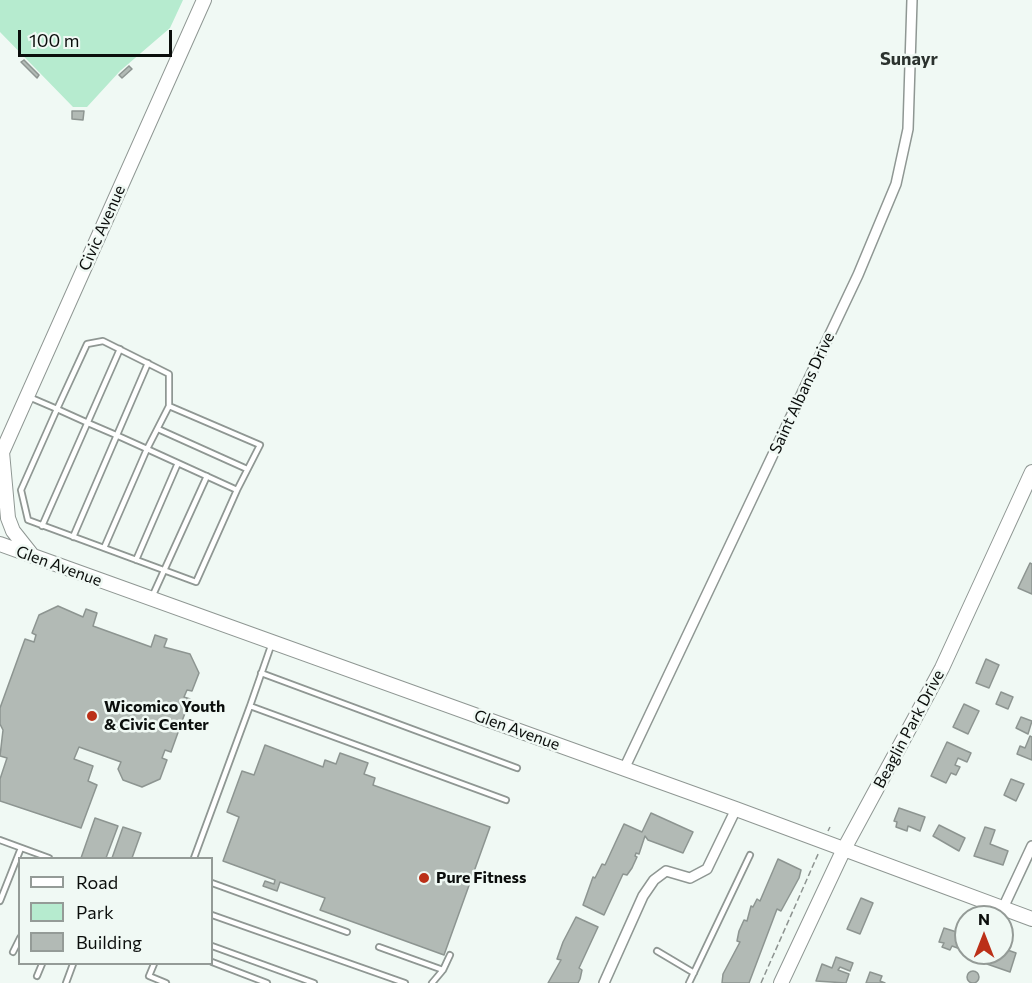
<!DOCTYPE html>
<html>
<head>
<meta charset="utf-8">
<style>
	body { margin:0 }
	#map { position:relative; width:1032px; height:983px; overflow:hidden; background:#f0f9f4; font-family:Commissioner,sans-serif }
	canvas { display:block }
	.legend { position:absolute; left:18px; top:857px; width:195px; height:108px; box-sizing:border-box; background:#f0f9f4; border:2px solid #949b97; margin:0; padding:8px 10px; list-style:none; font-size:18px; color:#0b0e0c }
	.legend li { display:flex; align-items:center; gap:12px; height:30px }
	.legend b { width:30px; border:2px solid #949b97 }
	.north { position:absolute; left:954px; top:905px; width:60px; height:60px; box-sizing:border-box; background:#f0f9f4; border:2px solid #949b97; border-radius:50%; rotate:0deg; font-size:16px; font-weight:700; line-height:24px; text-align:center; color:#0b0e0c }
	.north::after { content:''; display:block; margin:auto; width:21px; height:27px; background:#bb3018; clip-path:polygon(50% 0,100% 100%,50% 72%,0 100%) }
	.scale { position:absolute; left:18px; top:30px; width:154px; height:27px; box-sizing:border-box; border:3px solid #0b0e0c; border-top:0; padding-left:8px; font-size:18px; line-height:21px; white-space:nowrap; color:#0b0e0c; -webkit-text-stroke:4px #f0f9f4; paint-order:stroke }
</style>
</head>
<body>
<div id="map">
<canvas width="1032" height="983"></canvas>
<ul class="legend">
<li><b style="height:8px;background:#fff"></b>Road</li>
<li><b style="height:16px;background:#b6ebcf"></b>Park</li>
<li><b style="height:16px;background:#b2bab5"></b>Building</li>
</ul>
<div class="north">N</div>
<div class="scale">100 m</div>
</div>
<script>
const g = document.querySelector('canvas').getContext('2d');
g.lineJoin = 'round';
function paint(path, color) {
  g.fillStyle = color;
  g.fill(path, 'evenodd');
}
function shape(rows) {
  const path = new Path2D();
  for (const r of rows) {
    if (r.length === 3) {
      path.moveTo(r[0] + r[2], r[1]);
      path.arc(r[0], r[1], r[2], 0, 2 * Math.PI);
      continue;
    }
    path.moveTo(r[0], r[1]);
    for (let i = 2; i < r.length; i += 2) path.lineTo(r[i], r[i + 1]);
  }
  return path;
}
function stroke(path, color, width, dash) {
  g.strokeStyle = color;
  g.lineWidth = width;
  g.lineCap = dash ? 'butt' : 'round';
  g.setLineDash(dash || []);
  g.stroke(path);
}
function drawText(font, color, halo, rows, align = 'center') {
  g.font = font + ' Commissioner,sans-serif';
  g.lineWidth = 5;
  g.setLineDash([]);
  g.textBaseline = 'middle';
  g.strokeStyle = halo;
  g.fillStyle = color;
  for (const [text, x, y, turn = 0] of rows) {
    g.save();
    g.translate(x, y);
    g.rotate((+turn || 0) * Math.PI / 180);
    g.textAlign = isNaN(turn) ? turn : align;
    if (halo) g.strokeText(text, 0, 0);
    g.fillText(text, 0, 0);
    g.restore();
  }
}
const green = shape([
	[0,0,183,0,170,28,120,71,87,107,73,107,0,32]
]);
const building = shape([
	[24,60,39,75,37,78,21,62,24,60],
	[129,66,132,69,122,78,119,75,129,66],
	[72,111,84,111,83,120,72,119,72,111],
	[1030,563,1032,564,1032,594,1018,588,1030,563],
	[58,606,83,617,86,609,97,613,93,626,151,647,155,635,167,639,164,647,190,654,199,673,192,691,187,690,184,697,190,699,171,752,165,750,162,758,167,760,160,779,142,787,123,780,118,769,121,762,79,747,74,759,93,766,88,781,97,785,81,828,0,801,0,779,7,758,0,756,3,730,0,724,0,708,25,639,34,642,36,635,32,633,39,615,58,606],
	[986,659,999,665,989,688,976,683,986,659],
	[1001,692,1013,697,1008,709,996,704,1001,692],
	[964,704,979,711,968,734,953,727,964,704],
	[1021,717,1032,721,1028,734,1016,728,1021,717],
	[1030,736,1032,737,1032,760,1017,754,1020,746,1025,748,1030,736],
	[947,742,971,753,967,762,958,758,955,765,960,767,956,775,951,773,946,783,931,776,947,742],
	[265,745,323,767,325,760,336,764,340,753,368,763,364,774,375,778,373,785,490,827,444,955,320,910,325,898,280,882,277,891,263,886,265,881,274,884,275,880,223,861,239,817,227,812,242,771,254,775,265,745],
	[1011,779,1024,784,1016,801,1004,795,1011,779],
	[899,808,925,817,920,831,908,826,907,831,896,827,897,822,894,821,899,808],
	[651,813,693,832,683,853,648,840,645,836,639,854,636,853,635,856,637,857,632,868,627,875,623,874,604,915,583,905,593,877,595,878,602,864,605,865,624,824,642,832,651,813],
	[95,818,118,826,106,858,81,858,95,818],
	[939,825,965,838,959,851,933,836,939,825],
	[123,827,141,833,132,858,112,858,123,827],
	[985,827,995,830,990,844,1008,851,1003,865,974,856,985,827],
	[778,859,801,870,799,878,781,911,777,909,749,983,722,983,723,974,740,942,737,941,739,931,744,920,747,921,751,906,753,907,757,899,760,901,778,859],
	[861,898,873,903,860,934,847,929,861,898],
	[576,917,598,927,579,968,582,970,580,979,578,983,548,983,561,960,557,959,563,942,576,917],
	[944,928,966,935,963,950,952,946,950,950,942,947,944,943,939,942,944,928],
	[1002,948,1016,953,1010,972,987,964,988,960,980,957,981,953,1002,953,1002,948],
	[836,957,853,963,850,971,840,967,838,970,849,974,846,983,816,981,822,964,832,968,836,957],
	[973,977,6],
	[870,972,882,976,880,981,885,983,866,983,870,972]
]);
const path = shape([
	[828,831,830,827],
	[761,983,819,852]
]);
const lane = shape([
	[29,397,57,409,88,423,116,435,147,449,237,490,196,582,104,548,28,520,21,490,57,409,87,344,103,341,169,374,169,406,147,449,104,548],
	[169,406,260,445,237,490],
	[158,429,247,469],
	[42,526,120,349],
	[73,537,148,363],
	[136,560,178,463],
	[152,597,207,476],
	[272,643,250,706,506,800],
	[261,673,517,768],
	[0,840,49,858],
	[194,858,250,706],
	[212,883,347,932],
	[0,901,21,848],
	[212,915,405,983],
	[212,946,314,983],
	[379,947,443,970],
	[657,951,694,973],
	[13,952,20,938],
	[212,962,267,983],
	[154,964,149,976,166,983],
	[37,976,42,964],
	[66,983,73,964],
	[432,983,443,970,450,955],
	[689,983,750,855]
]);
const street = shape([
	[624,769,858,275,896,184,908,129,912,0],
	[1003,908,1032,846],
	[604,983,643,896,654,880,666,871,690,878,707,869,736,809]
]);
const secondary = shape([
	[2,452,8,518,13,531,32,555],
	[0,457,204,0],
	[0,544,736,809,1032,919],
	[781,983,844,849,942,668,1032,472]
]);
const markers = [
	[92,716,6,"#bb3018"],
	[424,878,6,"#bb3018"]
];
const streetNames = [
	["Civic Avenue",102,228,-66],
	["Saint Albans Drive",802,393,-65],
	["Glen Avenue",59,566,20],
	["Beaglin Park Drive",909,729,-62],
	["Glen Avenue",517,730,20]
];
const poiNames = [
	["Wicomico Youth",104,707],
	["& Civic Center",104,725],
	["Pure Fitness",436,878]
];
const neighbourhoodNames = [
	["Sunayr",909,59]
];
paint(green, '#b6ebcf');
paint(building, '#b2bab5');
stroke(building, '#8d9591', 1.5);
stroke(lane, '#8f9793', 8);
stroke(street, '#8f9793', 12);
stroke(secondary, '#8f9793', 16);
stroke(path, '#8d9390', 1.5, [6, 3]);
stroke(lane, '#fff', 4.5);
stroke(street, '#fff', 9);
stroke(secondary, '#fff', 14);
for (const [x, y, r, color] of markers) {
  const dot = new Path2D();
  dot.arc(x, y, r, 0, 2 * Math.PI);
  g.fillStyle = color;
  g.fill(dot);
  stroke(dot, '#f0f9f4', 2);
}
drawText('16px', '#0b0e0c', '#f0f9f4', streetNames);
drawText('bold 16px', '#0b0e0c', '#f0f9f4', poiNames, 'left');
drawText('bold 18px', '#2b322e', '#f0f9f4', neighbourhoodNames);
</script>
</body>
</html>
